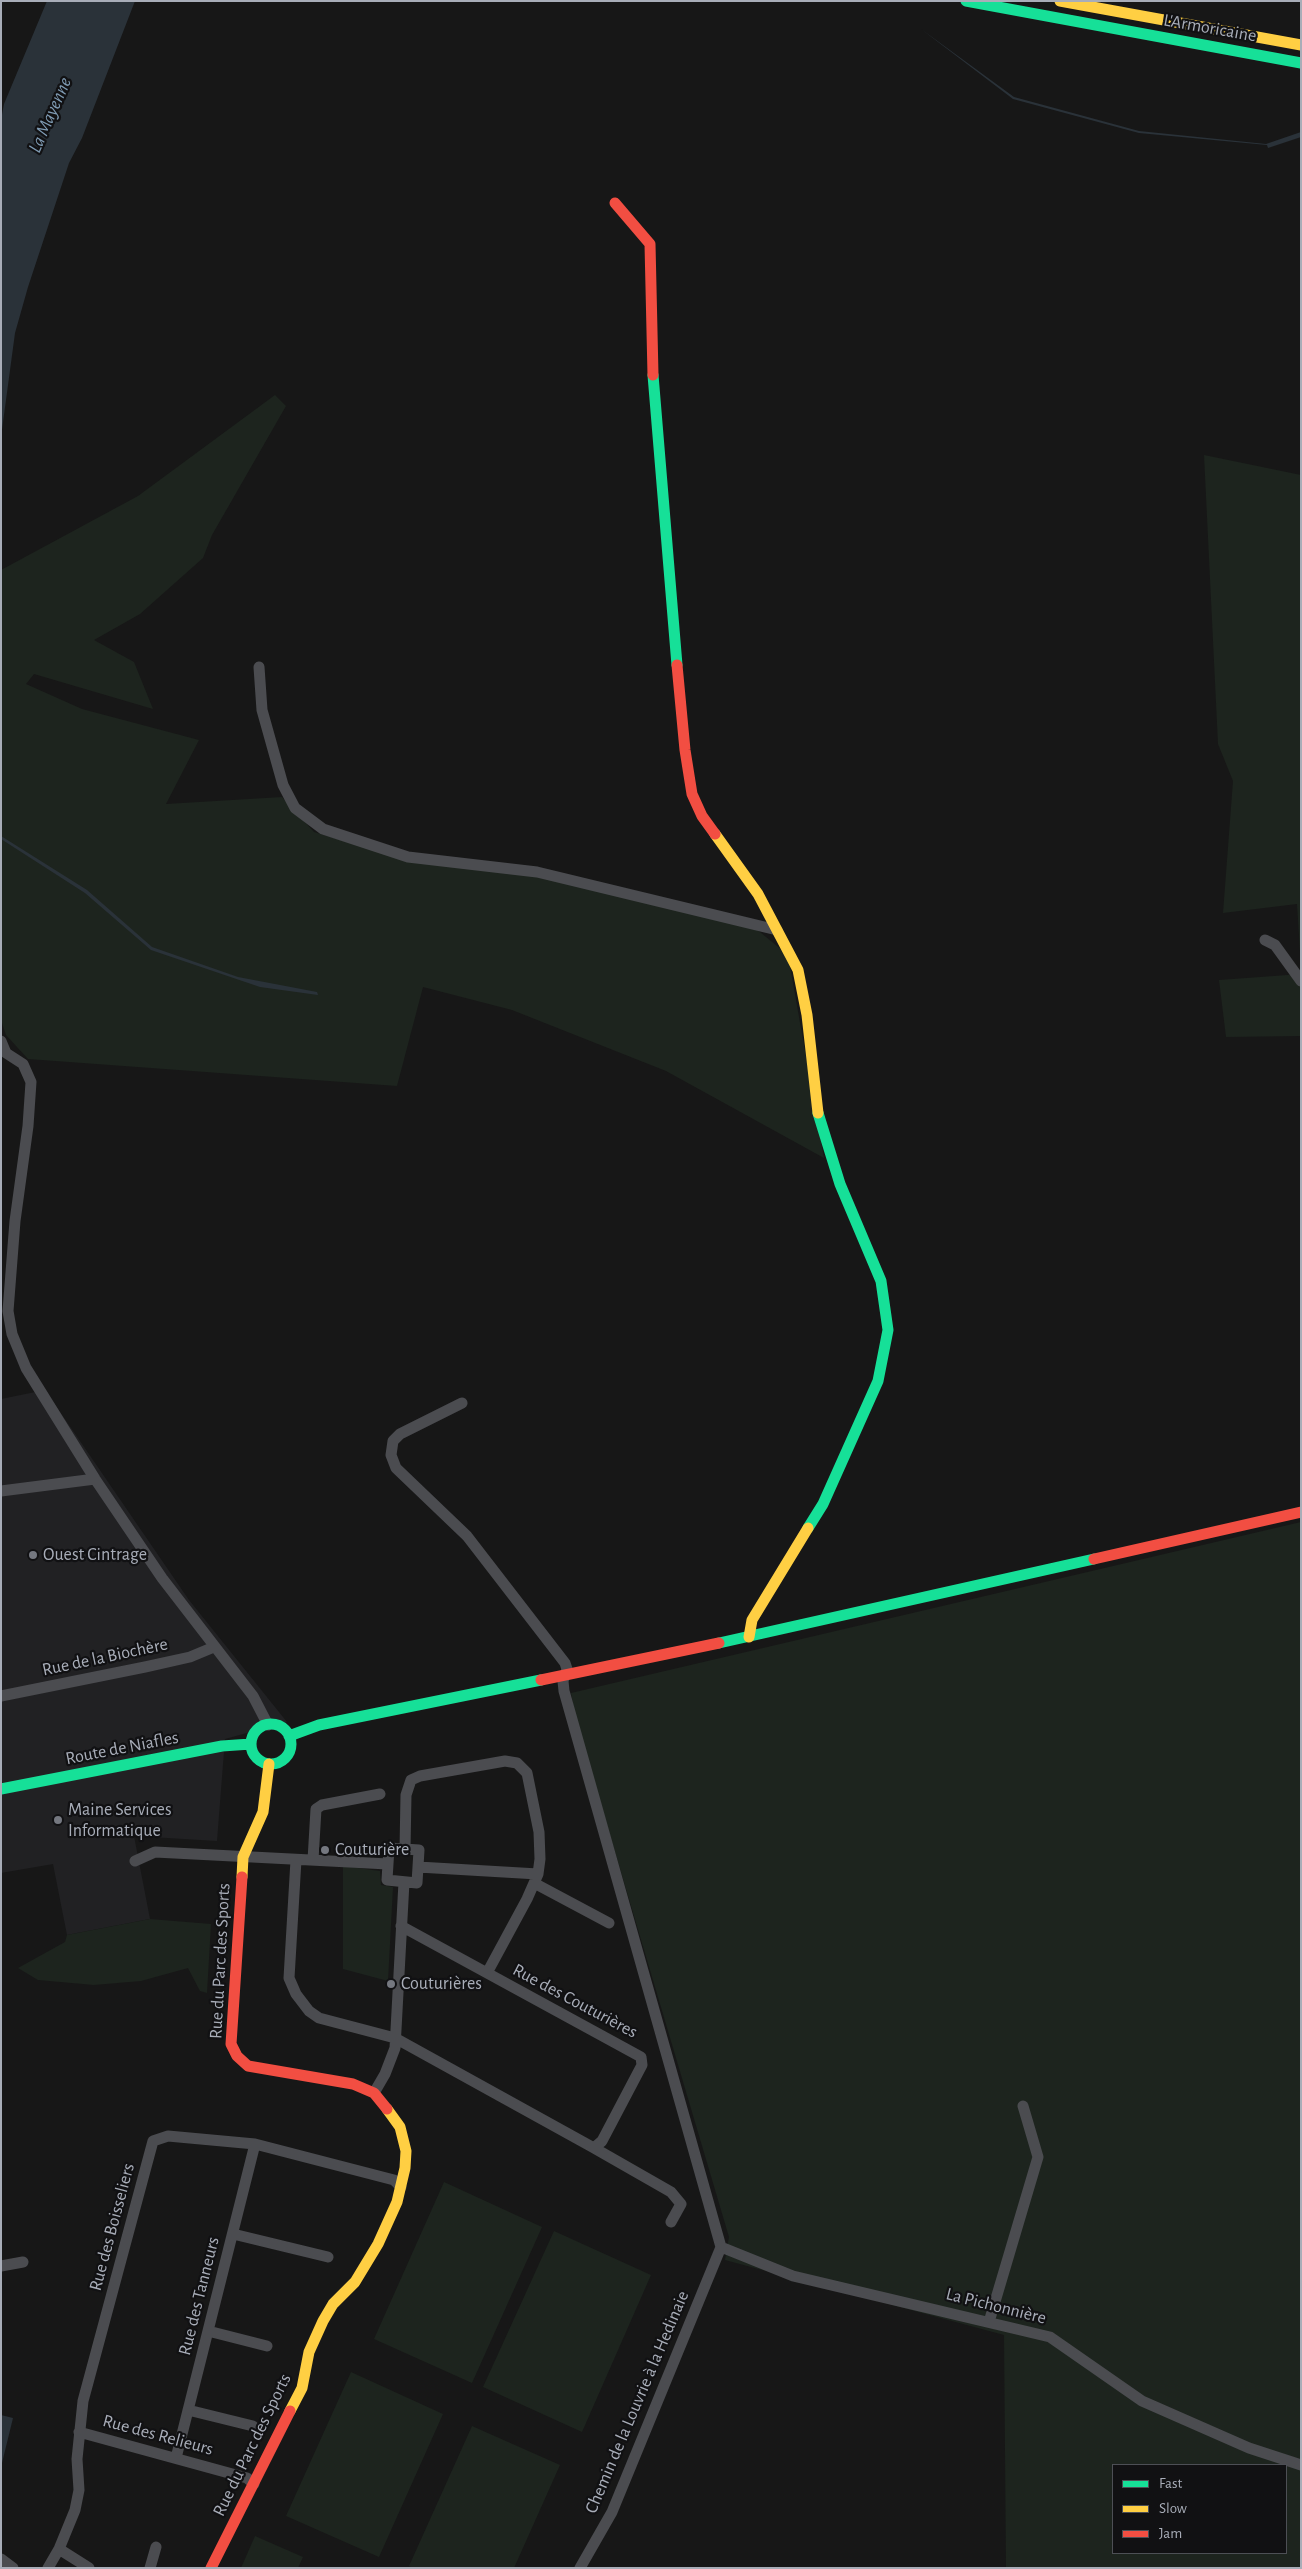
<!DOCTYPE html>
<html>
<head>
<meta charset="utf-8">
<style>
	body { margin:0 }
	#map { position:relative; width:1302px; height:2569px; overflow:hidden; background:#171717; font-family:"Alegreya Sans",sans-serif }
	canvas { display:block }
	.frame { position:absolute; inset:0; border:2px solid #a8adb8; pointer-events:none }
	.legend { position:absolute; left:1112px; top:2464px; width:175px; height:90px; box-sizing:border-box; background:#111113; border:1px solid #4d4f55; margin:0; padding:6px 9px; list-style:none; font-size:15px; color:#a8adb8 }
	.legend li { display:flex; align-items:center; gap:10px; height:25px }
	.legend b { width:25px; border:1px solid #4d4f55 }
</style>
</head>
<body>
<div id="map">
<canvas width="1302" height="2569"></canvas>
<div class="frame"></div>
<ul class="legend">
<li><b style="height:6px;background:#16e098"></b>Fast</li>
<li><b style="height:6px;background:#ffcf43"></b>Slow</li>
<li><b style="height:6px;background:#f24e42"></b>Jam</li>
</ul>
</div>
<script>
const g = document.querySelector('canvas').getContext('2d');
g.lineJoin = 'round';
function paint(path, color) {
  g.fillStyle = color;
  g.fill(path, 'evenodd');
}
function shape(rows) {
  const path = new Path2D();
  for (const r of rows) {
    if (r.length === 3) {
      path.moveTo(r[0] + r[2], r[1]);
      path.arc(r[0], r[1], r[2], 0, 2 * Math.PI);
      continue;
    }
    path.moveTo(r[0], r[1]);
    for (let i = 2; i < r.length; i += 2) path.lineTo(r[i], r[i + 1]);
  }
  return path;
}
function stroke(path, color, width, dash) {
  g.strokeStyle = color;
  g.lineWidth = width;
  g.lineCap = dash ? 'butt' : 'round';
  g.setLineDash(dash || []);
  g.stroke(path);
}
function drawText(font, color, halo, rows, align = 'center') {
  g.font = font + ' "Alegreya Sans",sans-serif';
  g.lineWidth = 4.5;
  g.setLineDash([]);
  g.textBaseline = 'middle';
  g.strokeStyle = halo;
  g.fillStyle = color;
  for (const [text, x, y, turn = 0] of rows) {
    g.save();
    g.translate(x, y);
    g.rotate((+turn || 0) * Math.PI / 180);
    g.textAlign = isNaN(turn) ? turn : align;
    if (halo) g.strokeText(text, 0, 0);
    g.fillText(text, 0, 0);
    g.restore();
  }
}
const built = shape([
	[45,1390,189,1600,287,1722,225,1739,217,1841,134,1836,150,1919,67,1935,53,1864,1,1873,1,1399]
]);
const green = shape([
	[275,395,286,406,212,535,203,558,140,614,94,640,134,662,153,709,34,674,26,684,82,709,199,740,166,804,282,797,314,832,405,859,560,880,755,928,788,955,824,1158,666,1071,512,1010,423,987,397,1086,28,1059,6,1035,1,1020,1,570,138,496],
	[1204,455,1301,475,1301,968,1297,904,1223,913,1233,781,1218,744],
	[1301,974,1301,1036,1226,1037,1219,980],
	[1301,1522,1301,2568,1006,2568,1004,2335,725,2260,729,2237,576,1720,571,1693],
	[1113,2465,1286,2465,1286,2553,1113,2553],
	[343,1866,380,1871,381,1885,393,1887,388,1981,343,1969],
	[150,1919,211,1924,207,1993,200,1991,188,1968,141,1981,94,1985,38,1980,18,1968,65,1942,67,1935],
	[444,2182,542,2227,472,2383,374,2339],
	[554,2231,651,2275,582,2432,483,2387],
	[351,2372,443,2414,379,2557,286,2516],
	[472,2426,560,2465,514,2568,412,2568,409,2566],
	[255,2536,303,2557,298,2568,241,2568]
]);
const water = shape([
	[47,1,135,1,82,138,69,163,28,287,15,333,1,437,1,120,4,104],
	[921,29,1014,97,1139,131,1266,144,1301,132,1301,137,1268,148,1267,145,1139,133,1013,99],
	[1,836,87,890,152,947,238,977,317,992,318,995,260,987,151,950,85,893,1,839],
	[1,2415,13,2418,2,2463,1,2463]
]);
const street = shape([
	[259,667,262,710,283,785,295,808,323,829,408,857,537,872,777,930],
	[1265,940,1275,945,1301,981],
	[1,1041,6,1053,23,1064,31,1082,28,1126,15,1221,8,1311,12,1334,26,1368,95,1479,162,1578,253,1696,268,1725],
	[462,1403,400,1434,393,1441,391,1455,396,1468,467,1536,565,1663,567,1669,563,1681,564,1691,721,2247],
	[1,1491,95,1479],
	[1,1696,145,1667,190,1657,214,1647],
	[389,1848,419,1850,417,1883,387,1880,389,1848],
	[405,1849,406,1795,411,1780,420,1776,505,1761,517,1763,527,1773,539,1832,540,1859,538,1874,527,1899,487,1973],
	[296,1860,289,1978,296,1994,309,2011,319,2018,395,2038,594,2148,602,2141,642,2065,641,2057,401,1926],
	[313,1860,316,1809,322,1805,380,1794],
	[135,1861,155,1852,388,1864],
	[418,1867,538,1874],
	[534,1883,609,1923],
	[374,2093,385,2074,395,2048,404,1882],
	[594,2148,671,2192,681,2204,671,2222],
	[233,2234,328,2257],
	[721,2247,793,2276,1050,2337,1142,2401,1249,2448,1301,2465],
	[1,2266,23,2262],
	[989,2322,1038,2157,1023,2106],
	[208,2331,267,2346],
	[188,2410,253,2426],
	[79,2432,247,2478,254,2484],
	[176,2458,255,2144],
	[59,2549,89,2568],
	[1,2559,13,2568],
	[48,2568,59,2549,75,2510,79,2490,77,2459,83,2401,153,2141,168,2136,255,2144,394,2180,401,2187],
	[150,2568,156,2547],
	[580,2568,612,2512,721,2247]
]);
const fast = shape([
	[966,1,1301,63],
	[653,375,677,665],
	[808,1528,823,1504,878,1381,888,1330,881,1281,840,1184,818,1113],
	[719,1643,1094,1559],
	[271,1744,20],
	[289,1736,319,1725,541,1680],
	[1,1789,222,1746,251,1744]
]);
const slow = shape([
	[1060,1,1301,45],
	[715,834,758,894,798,970,807,1015,818,1113],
	[749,1637,752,1620,808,1528],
	[242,1877,243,1857,263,1812,269,1764],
	[290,2411,302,2388,309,2352,323,2321,333,2304,355,2282,378,2244,397,2202,405,2168,406,2151,400,2127,387,2109]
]);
const jam = shape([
	[615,203,650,244,653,375],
	[677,665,685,750,692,794,702,816,715,834],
	[1094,1559,1301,1512],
	[541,1680,719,1643],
	[242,1877,231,2044,237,2056,248,2066,353,2084,374,2093,387,2109],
	[211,2568,290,2411]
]);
const markers = [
	[33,1555,5,"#757880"],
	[58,1820,5,"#757880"],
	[325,1850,5,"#757880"],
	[391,1984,5,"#757880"]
];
const streetNames = [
	["L'Armoricaine",1210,28,10],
	["Rue de la Biochère",105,1657,-12],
	["Route de Niafles",122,1748,-11],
	["Rue du Parc des Sports",220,1961,-87],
	["Rue des Couturières",575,2001,28],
	["Rue des Boisseliers",112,2227,-75],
	["Rue des Tanneurs",199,2296,-76],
	["La Pichonnière",996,2306,14],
	["Chemin de la Louvrie à la Hedinaie",637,2402,-67],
	["Rue des Relieurs",158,2435,15],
	["Rue du Parc des Sports",252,2445,-64]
];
const poiNames = [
	["Ouest Cintrage",43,1555],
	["Maine Services",68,1810],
	["Informatique",68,1831],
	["Couturière",335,1850],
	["Couturières",401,1984]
];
const waterNames = [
	["La Mayenne",50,115,-66]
];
paint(built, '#212123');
paint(green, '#1d241e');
paint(water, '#2a3239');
stroke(street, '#4b4c50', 11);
stroke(fast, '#16e098', 11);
stroke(slow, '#ffcf43', 11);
stroke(jam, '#f24e42', 11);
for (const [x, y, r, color] of markers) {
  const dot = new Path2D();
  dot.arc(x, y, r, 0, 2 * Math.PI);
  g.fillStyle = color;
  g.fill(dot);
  stroke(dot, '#111113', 2);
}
drawText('18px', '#a8adb8', '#111113', streetNames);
drawText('18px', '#a8adb8', '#111113', poiNames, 'left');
drawText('italic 19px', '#7f9bb3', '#111113', waterNames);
</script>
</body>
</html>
